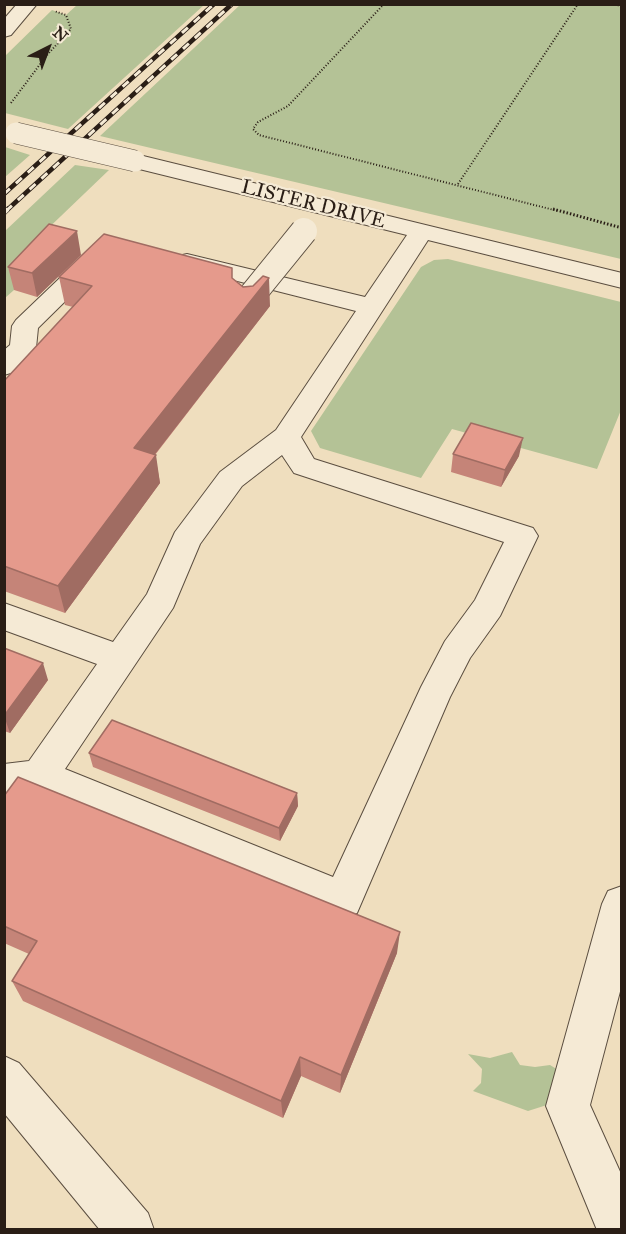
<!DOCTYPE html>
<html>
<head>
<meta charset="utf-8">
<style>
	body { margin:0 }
	#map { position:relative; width:626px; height:1234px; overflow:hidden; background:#efdebe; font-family:"IM FELL Great Primer",serif }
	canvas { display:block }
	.frame { position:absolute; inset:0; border:6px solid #2a1e16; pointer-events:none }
	.north { position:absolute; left:18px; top:18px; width:60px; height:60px; -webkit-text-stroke:4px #f5ead5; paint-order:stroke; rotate:42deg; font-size:16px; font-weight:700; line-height:24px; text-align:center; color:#2a1e16 }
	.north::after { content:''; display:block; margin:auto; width:21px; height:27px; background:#2a1e16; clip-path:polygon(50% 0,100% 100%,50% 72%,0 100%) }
</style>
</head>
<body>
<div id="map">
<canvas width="626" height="1234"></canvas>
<div class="frame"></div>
<div class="north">N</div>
</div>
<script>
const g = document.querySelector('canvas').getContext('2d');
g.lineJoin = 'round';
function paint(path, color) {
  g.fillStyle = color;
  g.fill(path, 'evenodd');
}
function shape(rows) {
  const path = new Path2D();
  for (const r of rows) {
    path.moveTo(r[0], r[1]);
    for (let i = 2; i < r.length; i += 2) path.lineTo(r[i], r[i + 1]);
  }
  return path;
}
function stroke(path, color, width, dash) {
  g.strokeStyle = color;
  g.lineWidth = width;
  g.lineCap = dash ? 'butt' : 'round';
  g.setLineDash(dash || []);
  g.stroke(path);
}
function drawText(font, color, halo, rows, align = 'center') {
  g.font = font + ' "IM FELL Great Primer",serif';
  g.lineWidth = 4.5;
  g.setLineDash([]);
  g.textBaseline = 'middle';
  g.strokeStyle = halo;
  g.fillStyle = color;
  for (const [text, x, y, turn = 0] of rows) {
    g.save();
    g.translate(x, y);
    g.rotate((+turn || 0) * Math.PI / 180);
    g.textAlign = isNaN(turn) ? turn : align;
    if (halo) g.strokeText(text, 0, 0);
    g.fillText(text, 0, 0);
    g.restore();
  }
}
const green = shape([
	[241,4,621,5,621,259,100,136],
	[77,5,204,5,68,129,5,113,5,56,52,10,66,15],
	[5,147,30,155,5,177,4,177],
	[75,165,109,170,37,239,14,290,5,298,5,231],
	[448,259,621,302,621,410,597,469,452,429,421,478,320,448,311,431,421,267,434,260],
	[512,1052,520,1065,535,1067,550,1065,563,1073,550,1104,528,1111,473,1091,481,1083,482,1069,468,1054,490,1058]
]);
const pathFar1 = shape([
	[384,4,288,106,258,122,253,129,259,135,558,211],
	[612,4,622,6],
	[11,103,47,55,71,29,66,15,54,11],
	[458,184,578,4]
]);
const path = shape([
	[553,209,622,228]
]);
const minor = shape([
	[17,4,37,4,11,35,4,37,4,19,17,4],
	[135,154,622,273,622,288,428,240,301,437,314,459,533,528,538,536,500,616,470,658,450,697,357,913,343,918,39,791,4,796,4,764,29,761,97,664,4,630,4,603,113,642,147,594,175,532,220,472,276,430,356,311,178,266,175,261,178,256,187,254,365,297,407,235,127,166,124,161,127,156,135,154],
	[282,455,294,473,504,542,475,600,445,641,421,687,333,877,65,769,173,608,200,544,242,486,282,455],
	[95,251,104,253,107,258,104,263,38,328,36,348,32,354,14,372,4,375,4,350,10,345,12,326,16,320,86,253,95,251],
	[622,886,622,984,590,1105,622,1176,622,1230,597,1230,546,1106,602,904,608,891,622,886],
	[4,1056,19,1063,148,1213,154,1230,100,1230,4,1113,4,1056]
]);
const railFar1 = shape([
	[4,194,214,4],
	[6,211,232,4]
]);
const rail = shape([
	[4,213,8,209]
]);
const minorBridgeFar1 = shape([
	[16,133,135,161]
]);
const minorBridge = shape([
	[248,300,304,231]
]);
const wall = shape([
	[81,255,37,297,14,290,8,267],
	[59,277,232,278,270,306,155,455,160,483,65,613,4,591,4,381,73,307,65,305],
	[453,454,519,456,501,487,451,472],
	[4,648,48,680,10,733,4,731],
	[89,753,297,793,298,806,280,841,93,767],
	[4,796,397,953,340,1093,301,1076,283,1118,23,1001,12,981,29,954,4,943]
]);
const shadedWall = shape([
	[77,231,81,255,37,297,32,273],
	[269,278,270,306,138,476,134,448],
	[523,438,519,456,501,487,505,470],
	[156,455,160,483,65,613,58,586],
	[43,663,48,680,10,733,4,716],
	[297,793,298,806,280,841,279,828],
	[400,932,397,953,340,1093,341,1075],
	[300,1057,301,1076,283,1118,281,1101]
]);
const building = shape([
	[49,224,77,231,32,273,8,267,49,224],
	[104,234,232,268,232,278,243,287,253,286,263,276,269,278,134,448,156,455,58,586,4,566,4,381,92,286,59,277,104,234],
	[471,423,523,438,505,470,453,454,471,423],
	[4,648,43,663,4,716,4,648],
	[112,720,297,793,279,828,89,753,112,720],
	[18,777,400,932,341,1075,300,1057,281,1101,12,981,37,941,4,926,4,796,18,777]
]);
const farStreetnames = [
	["LISTER DRIVE",313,205,14]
];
paint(green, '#b4c296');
stroke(minor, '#5b4e40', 2);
stroke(pathFar1, '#2a1e16', 2, [1, 2]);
stroke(path, '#2a1e16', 3, [1.5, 2]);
paint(minor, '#f5ead5');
stroke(railFar1, '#2a1e16', 4.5);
stroke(rail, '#2a1e16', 5);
stroke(railFar1, '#f5ead5', 3, [8]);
stroke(rail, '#f5ead5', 4, [10]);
stroke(minorBridgeFar1, '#5b4e40', 22, []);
stroke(minorBridge, '#5b4e40', 28, []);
stroke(minorBridgeFar1, '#f5ead5', 21);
stroke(minorBridge, '#f5ead5', 26);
paint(wall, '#c58478');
paint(shadedWall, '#a06c62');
paint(building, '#e59a8c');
stroke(building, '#a06c62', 1.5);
drawText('20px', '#2a1e16', '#f5ead5', farStreetnames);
</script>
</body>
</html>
